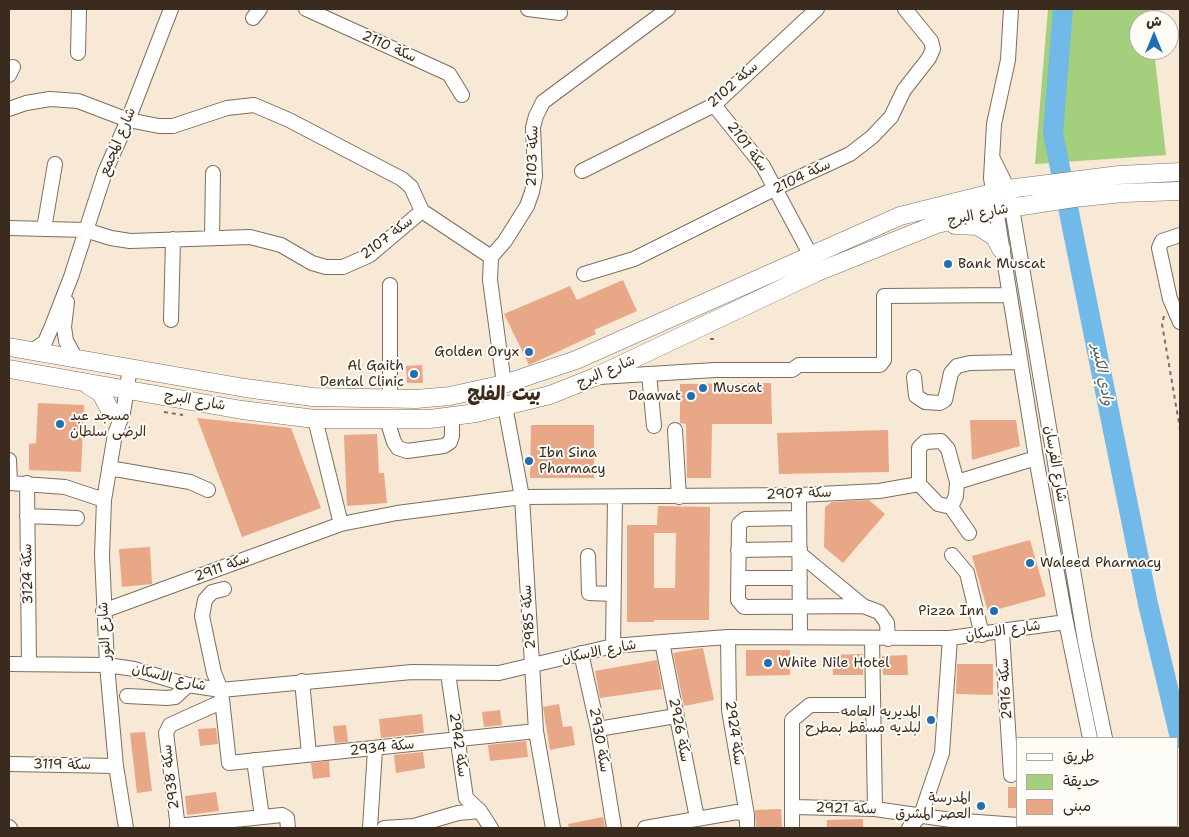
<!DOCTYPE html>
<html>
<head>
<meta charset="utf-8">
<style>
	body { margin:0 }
	#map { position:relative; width:1189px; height:837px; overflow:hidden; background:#f8e9d6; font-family:"Shantell Sans","Playpen Sans Arabic",sans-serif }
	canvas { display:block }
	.frame { position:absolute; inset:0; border:10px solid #3b2a1e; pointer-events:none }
	.legend { position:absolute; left:1016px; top:737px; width:162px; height:90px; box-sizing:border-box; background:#fdfcf7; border:1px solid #afa8a0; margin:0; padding:6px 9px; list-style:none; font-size:15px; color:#3b2a1e }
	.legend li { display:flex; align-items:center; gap:10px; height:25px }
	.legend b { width:25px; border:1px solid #afa8a0 }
	.north { position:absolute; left:1129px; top:10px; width:50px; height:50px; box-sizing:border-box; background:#fdfcf7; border:1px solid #afa8a0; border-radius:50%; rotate:0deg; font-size:14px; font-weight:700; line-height:20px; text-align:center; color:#3b2a1e }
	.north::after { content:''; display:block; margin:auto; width:18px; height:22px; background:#1f6fb2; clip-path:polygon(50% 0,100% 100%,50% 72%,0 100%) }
</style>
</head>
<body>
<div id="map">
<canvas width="1189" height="837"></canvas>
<div class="frame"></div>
<ul class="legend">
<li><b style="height:6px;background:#fff"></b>طريق</li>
<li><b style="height:14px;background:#a4cf7c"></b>حديقة</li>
<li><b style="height:14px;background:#e8a787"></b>مبنى</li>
</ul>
<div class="north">ش</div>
</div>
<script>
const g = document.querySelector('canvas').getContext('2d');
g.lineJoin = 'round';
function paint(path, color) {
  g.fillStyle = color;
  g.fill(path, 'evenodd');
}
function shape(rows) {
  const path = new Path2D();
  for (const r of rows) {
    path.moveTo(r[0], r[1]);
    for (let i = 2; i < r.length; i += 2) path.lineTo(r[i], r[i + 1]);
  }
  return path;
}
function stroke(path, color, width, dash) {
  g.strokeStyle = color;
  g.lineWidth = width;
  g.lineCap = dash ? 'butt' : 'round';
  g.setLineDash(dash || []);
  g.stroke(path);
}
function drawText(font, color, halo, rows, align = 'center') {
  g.font = font + ' "Shantell Sans","Playpen Sans Arabic",sans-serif';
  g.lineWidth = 4;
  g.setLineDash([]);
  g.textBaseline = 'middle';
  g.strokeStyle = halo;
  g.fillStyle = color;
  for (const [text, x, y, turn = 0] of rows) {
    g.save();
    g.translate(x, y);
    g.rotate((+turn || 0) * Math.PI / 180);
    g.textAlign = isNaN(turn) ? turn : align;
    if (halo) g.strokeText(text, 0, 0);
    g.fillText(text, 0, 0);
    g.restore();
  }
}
const green = shape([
	[1048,9,1149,9,1150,20,1139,20,1139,50,1154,50,1166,155,1035,164]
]);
const river = shape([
	[1063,9,1053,133,1148,604,1180,738]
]);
const building = shape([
	[623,280,637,311,594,330,596,334,529,365,504,314,570,286,577,300],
	[422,365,423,383,407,383,406,366],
	[771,383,772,424,712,424,711,478,687,478,686,424,680,423,680,384],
	[38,403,84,405,81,472,29,470,29,444,36,443],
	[197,418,291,428,321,508,242,537],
	[970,420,1016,420,1020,446,972,460],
	[531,425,594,425,594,478,530,478],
	[888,430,889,472,779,474,777,433],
	[377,434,379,473,384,473,387,503,347,506,344,435],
	[869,500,885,514,843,563,824,547,825,507,832,502],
	[658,506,710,507,709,620,654,620,654,622,627,622,627,525,657,525],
	[654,533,676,533,675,588,654,588],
	[1030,540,1046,596,988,612,972,556],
	[150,547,152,584,122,587,119,549],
	[703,648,714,700,684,706,673,653],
	[746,650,790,650,790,675,746,676],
	[863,654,863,675,833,675,832,655],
	[907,655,908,675,883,675,882,656],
	[657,660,662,689,600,698,595,671],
	[957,664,993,664,993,695,956,694],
	[559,704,563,727,572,726,575,745,550,750,543,707],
	[500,710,502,725,484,727,482,712],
	[422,714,424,733,381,738,379,719],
	[346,725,348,742,335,743,333,726],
	[216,728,218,744,200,746,198,729],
	[145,732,152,791,137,793,130,733],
	[526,741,528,757,490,761,488,745],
	[423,752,425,768,396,773,394,755],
	[329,761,330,777,313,779,311,763],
	[1008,787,1018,787,1018,808,1008,808],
	[216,792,219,811,187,815,185,796],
	[781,809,782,828,756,828,755,810],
	[603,817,605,828,569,828,568,824],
	[863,819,863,828,827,828,827,820]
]);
const path = shape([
	[1164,316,1162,324,1180,429],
	[710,339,716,339],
	[164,412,183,415]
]);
const minor = shape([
	[306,9,449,74,462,95],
	[528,9,560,13],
	[1011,9,1008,60,994,124,991,178,1036,458,1066,622,1090,738],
	[253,18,260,9],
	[78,53,79,9],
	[9,75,13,67],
	[714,105,763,166,810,254,813,265],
	[9,109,26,103,50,99,78,101,128,120,159,126,173,126,227,108,254,105,289,120,402,179,411,187,422,211],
	[992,157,1008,189,1012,208,1085,641,1105,738],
	[582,171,714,105,817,9],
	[422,211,491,257],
	[9,228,85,230,111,238,130,241,250,237,281,245,312,263,326,267,343,267,370,255,422,211],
	[44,229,55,164],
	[1180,235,1162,241,1159,248,1170,299,1180,322],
	[212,238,213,173],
	[584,274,634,259,776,188,850,154,872,137,891,117,904,90,929,58,933,49,931,41,905,9],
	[67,302,64,327,66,341,76,359],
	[171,320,173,239],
	[32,351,45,342,52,326,71,277,105,172,128,120,171,9],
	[649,374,654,426],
	[599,377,715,370,792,370,799,365,880,365,884,360,884,296,1008,295],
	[914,377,916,396,925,402,940,403,945,400,951,373,957,366,970,363,1019,362],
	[504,384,490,280,491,257,505,241,527,206,532,192,535,176,533,127,536,116,543,102,668,9],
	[390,399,390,285],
	[505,406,522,497,536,731,553,828],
	[315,419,341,524],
	[387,420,394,442,398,448,407,451,444,446,450,442,452,436,452,416],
	[675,430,679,497],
	[941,441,948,449,957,482,956,496,951,507,938,504,919,484,919,448,925,442,941,441],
	[9,460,10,483,65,487,104,500],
	[109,468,190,482,208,490],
	[957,482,1036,458],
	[27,483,29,664],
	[799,495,800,637],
	[951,507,969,533],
	[27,516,77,518],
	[799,518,745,519,739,524,738,600,744,607,863,606],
	[738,550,800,549],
	[800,554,863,606,879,612,887,623,888,639],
	[952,555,967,573,982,635],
	[588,556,589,593,613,594],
	[739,578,800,578],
	[224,589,212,592,205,600,202,616,214,673,221,690,229,763,536,731],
	[103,611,341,524,397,513,522,497,799,495,879,491,919,484],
	[1002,632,1011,775],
	[728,637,729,710,747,815,747,828],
	[872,639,875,809],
	[662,642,697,818],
	[613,646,615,497],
	[581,653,598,729,614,828],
	[9,664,107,665,134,669,188,685,221,690,412,672,499,673,613,646,662,642,728,637,950,638,1066,622],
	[448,673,466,798,480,811,491,828],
	[302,681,309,754],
	[127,696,167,698,175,697,188,685],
	[598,729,676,716],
	[254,760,262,817],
	[9,764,116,766],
	[793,807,875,809,951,820,1018,825],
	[177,826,282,815,287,818,288,828],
	[1029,826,1109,826],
	[1125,826,1126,828],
	[9,827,10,828],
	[126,828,116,766,107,665,102,555,104,500,115,434,123,413,130,368],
	[178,828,166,733,170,725,221,702],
	[370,828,375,750],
	[384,828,414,826,458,813,480,811],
	[645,828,737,812,747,815],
	[792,828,792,720,810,705,872,705],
	[909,828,921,815,942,753,950,638]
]);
const major = shape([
	[955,225,978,226,995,237,1001,249],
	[9,347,245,388,313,397,416,399,450,396,504,384,576,360,900,216,1008,189,1119,175,1180,172],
	[9,369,242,410,315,419,430,419,476,413,550,395,595,377,815,273,937,224,983,212,1074,198,1123,193,1180,191],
	[88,385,101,393,111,412]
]);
const markers = [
	[948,264,5,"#1f6fb2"],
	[529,352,5,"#1f6fb2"],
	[414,374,5,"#1f6fb2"],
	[703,388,5,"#1f6fb2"],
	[691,396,5,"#1f6fb2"],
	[60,424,5,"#1f6fb2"],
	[529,461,5,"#1f6fb2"],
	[1030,563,5,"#1f6fb2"],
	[994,611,5,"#1f6fb2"],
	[768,663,5,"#1f6fb2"],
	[931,720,5,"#1f6fb2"],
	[981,806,5,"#1f6fb2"]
];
const streetNames = [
	["سكة 2110",389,47,24],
	["سكة 2102",733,85,-41],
	["شارع المجمع",118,142,-67],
	["سكة 2101",747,147,53],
	["سكة 2103",533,156,-88],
	["سكة 2104",802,177,-25],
	["شارع البرج",978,215,-12],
	["سكة 2107",387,238,-37],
	["شارع البرج",606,372,-23],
	["شارع البرج",195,401,10],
	["شارع الفرسان",1055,464,80],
	["سكة 2907",799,494,-2],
	["سكة 2911",222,568,-20],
	["سكة 3124",28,574,-91],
	["سكة 2985",529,617,-94],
	["شارع النور",105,631,-93],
	["شارع الاسكان",1003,631,-8],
	["شارع الاسكان",599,652,-11],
	["شارع الاسكان",169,678,14],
	["سكة 2916",1006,689,-93],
	["سكة 2926",679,730,79],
	["سكة 2924",734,733,82],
	["سكة 2930",599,740,80],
	["سكة 2942",458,745,82],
	["سكة 2934",382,748,-6],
	["سكة 3119",62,765,1],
	["سكة 2938",171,777,-97],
	["سكة 2921",846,809,2]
];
const poiNames = [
	["Bank Muscat",958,264],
	["Golden Oryx",519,352,"right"],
	["Al Gaith",404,366,"right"],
	["Dental Clinic",404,382,"right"],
	["Muscat",713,388],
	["Daawat",681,396,"right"],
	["مسجد عبد",70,416],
	["الرضى سلطان",70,432],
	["Ibn Sina",539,453],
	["Pharmacy",539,469],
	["Waleed Pharmacy",1040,563],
	["Pizza Inn",984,611,"right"],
	["White Nile Hotel",778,663],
	["المديريه العامه",921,712,"right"],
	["لبلديه مسقط بمطرح",921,728,"right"],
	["المدرسة",971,798,"right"],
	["العصر المشرق",971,814,"right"]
];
const waterNames = [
	["وادي الكبير",1102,375,79]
];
const districtNames = [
	["بيت الفلج",504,395]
];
paint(green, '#a4cf7c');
stroke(river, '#71b9e8', 20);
paint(building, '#e8a787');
stroke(minor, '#7d6d5e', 16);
stroke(major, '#7d6d5e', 19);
stroke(path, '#7d6d5e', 2, [4, 4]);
stroke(minor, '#fff', 14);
stroke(major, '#fff', 18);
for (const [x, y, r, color] of markers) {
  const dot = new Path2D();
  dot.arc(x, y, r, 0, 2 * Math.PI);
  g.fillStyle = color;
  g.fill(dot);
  stroke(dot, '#fdfcf7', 2);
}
drawText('14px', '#3b2a1e', '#fdfcf7', streetNames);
drawText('14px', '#3b2a1e', '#fdfcf7', poiNames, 'left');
drawText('italic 15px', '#4e5c65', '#fdfcf7', waterNames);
drawText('bold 19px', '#3b2a1e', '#fdfcf7', districtNames);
</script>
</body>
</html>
